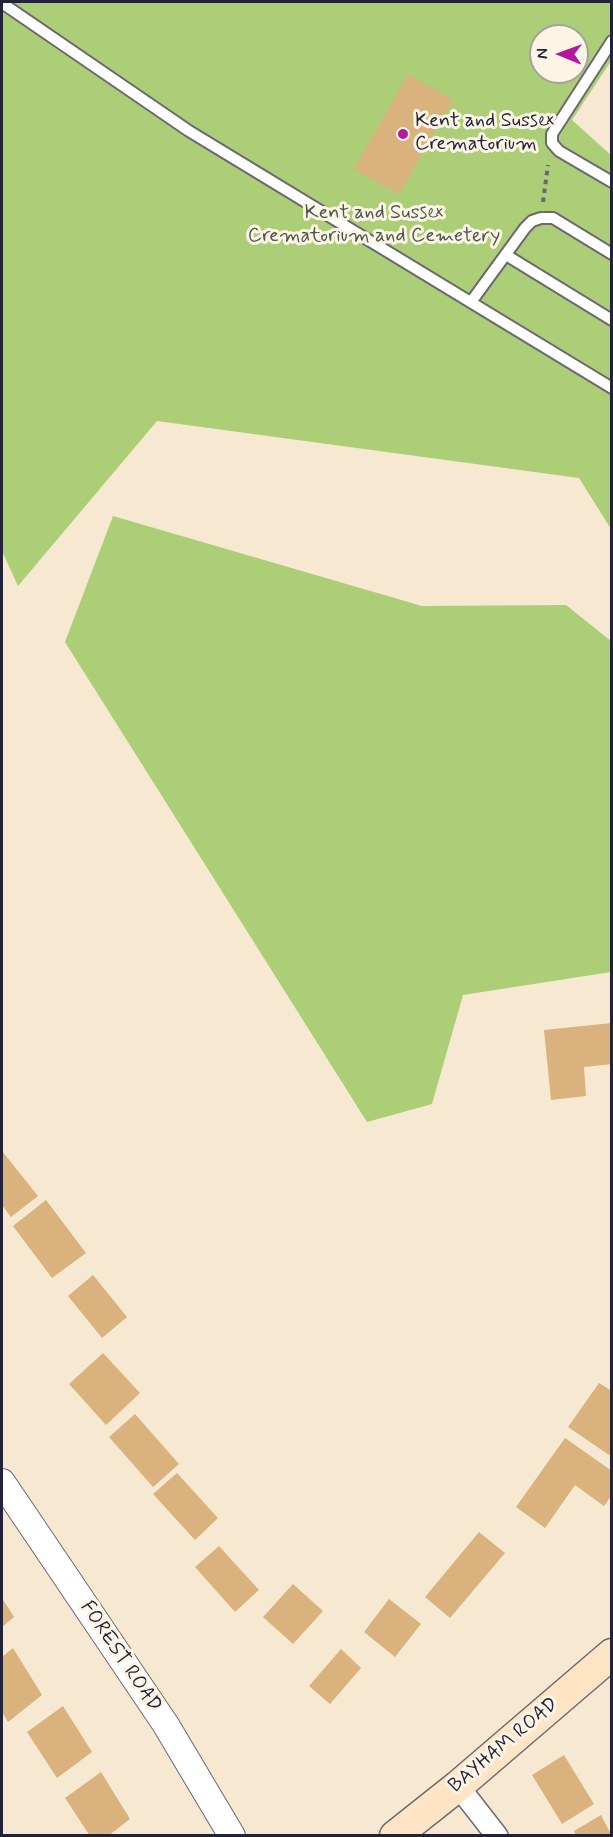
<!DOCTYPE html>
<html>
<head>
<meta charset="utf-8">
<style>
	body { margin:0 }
	#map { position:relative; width:613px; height:1837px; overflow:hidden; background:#f7e9d1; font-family:Mynerve,sans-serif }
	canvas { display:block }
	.frame { position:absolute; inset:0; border:3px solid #22223b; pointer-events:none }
	.north { position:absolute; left:529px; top:24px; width:60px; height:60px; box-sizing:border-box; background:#fcf5e5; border:2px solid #a5a1a1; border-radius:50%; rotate:271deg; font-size:16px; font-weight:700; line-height:24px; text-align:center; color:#22223b }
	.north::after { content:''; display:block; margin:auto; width:21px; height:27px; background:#b5179e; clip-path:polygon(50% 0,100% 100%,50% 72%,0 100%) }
</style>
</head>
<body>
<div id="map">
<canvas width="613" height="1837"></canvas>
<div class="frame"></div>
<div class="north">N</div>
</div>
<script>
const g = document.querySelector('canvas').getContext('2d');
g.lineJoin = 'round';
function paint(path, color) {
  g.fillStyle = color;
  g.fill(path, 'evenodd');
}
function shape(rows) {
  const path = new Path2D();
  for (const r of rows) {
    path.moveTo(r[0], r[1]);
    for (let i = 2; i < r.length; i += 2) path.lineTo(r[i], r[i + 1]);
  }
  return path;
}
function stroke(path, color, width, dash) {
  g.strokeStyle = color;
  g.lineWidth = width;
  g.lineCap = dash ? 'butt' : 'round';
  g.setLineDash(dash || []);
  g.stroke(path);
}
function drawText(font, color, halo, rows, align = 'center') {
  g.font = font + ' Mynerve,sans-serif';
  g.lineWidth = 6;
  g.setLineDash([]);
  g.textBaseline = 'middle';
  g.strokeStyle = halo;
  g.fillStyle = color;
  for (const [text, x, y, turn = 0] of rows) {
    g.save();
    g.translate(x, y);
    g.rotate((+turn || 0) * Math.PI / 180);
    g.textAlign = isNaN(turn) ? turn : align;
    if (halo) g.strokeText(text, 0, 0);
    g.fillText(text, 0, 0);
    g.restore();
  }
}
const green = shape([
	[2,2,611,2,611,61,572,120,611,155,611,529,579,478,157,421,18,586,2,551],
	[541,36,577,36,577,72,541,72],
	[113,516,422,606,566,605,611,641,611,972,463,995,432,1104,367,1122,65,642]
]);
const building = shape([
	[408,74,453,100,399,194,354,169],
	[612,1023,612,1064,584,1067,586,1096,551,1100,544,1030],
	[2,1151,38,1196,11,1217,2,1205],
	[46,1200,86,1253,52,1278,13,1226],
	[93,1275,127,1317,102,1338,68,1296],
	[103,1353,140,1393,106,1425,69,1384],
	[599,1383,612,1391,612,1452,609,1455,568,1427],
	[135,1414,179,1464,153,1487,109,1437],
	[565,1438,612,1471,612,1495,604,1506,575,1485,545,1528,516,1507],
	[177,1473,218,1518,195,1540,153,1494],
	[479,1532,505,1553,450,1618,425,1597],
	[219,1546,259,1590,235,1612,195,1567],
	[293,1584,323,1611,293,1644,263,1617],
	[2,1598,14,1617,2,1627],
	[389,1599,421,1624,395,1657,364,1632],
	[13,1648,42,1695,8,1722,2,1712,2,1657],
	[341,1649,361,1668,330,1704,309,1686],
	[63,1706,92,1752,57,1778,27,1732],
	[564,1755,594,1804,562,1824,532,1775],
	[101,1772,130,1819,108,1836,90,1836,65,1798],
	[601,1815,612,1836,576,1836,574,1831]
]);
const path = shape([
	[543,202,548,165]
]);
const service = shape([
	[2,3,189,131,612,388],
	[612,41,552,134,552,143,559,151,612,182],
	[506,255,612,320],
	[471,302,525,228,532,221,541,218,553,218,612,254]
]);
const minor = shape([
	[458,1786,497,1836]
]);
const tertiary = shape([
	[2,1482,166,1725,232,1836]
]);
const secondary = shape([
	[395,1836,458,1786,612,1654]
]);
const markers = [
	[403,134,6,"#b5179e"]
];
const poiNames = [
	["Kent and Sussex",415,122],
	["Crematorium",415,145]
];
const parkNames = [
	["Kent and Sussex",374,214],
	["Crematorium and Cemetery",374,237]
];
const streetNames = [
	["FOREST ROAD",120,1657,56],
	["BAYHAM ROAD",504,1746,-40]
];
paint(green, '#acce77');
paint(building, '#dab27d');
stroke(service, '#6d6870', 14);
stroke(minor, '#6d6870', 24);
stroke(tertiary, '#6d6870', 28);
stroke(secondary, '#6d6870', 33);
stroke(path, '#6d6870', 4, [4.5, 4.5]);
stroke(service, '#fff', 10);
stroke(minor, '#fff', 21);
stroke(tertiary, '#fff', 26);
stroke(secondary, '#ffe4c6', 30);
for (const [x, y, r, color] of markers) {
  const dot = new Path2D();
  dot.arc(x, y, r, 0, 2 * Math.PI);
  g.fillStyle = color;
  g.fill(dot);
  stroke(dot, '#fcf5e5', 2);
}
drawText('20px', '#22223b', '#fcf5e5', poiNames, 'left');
drawText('20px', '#4b564d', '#fcf5e5', parkNames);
drawText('20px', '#22223b', '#fcf5e5', streetNames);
</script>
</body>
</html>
